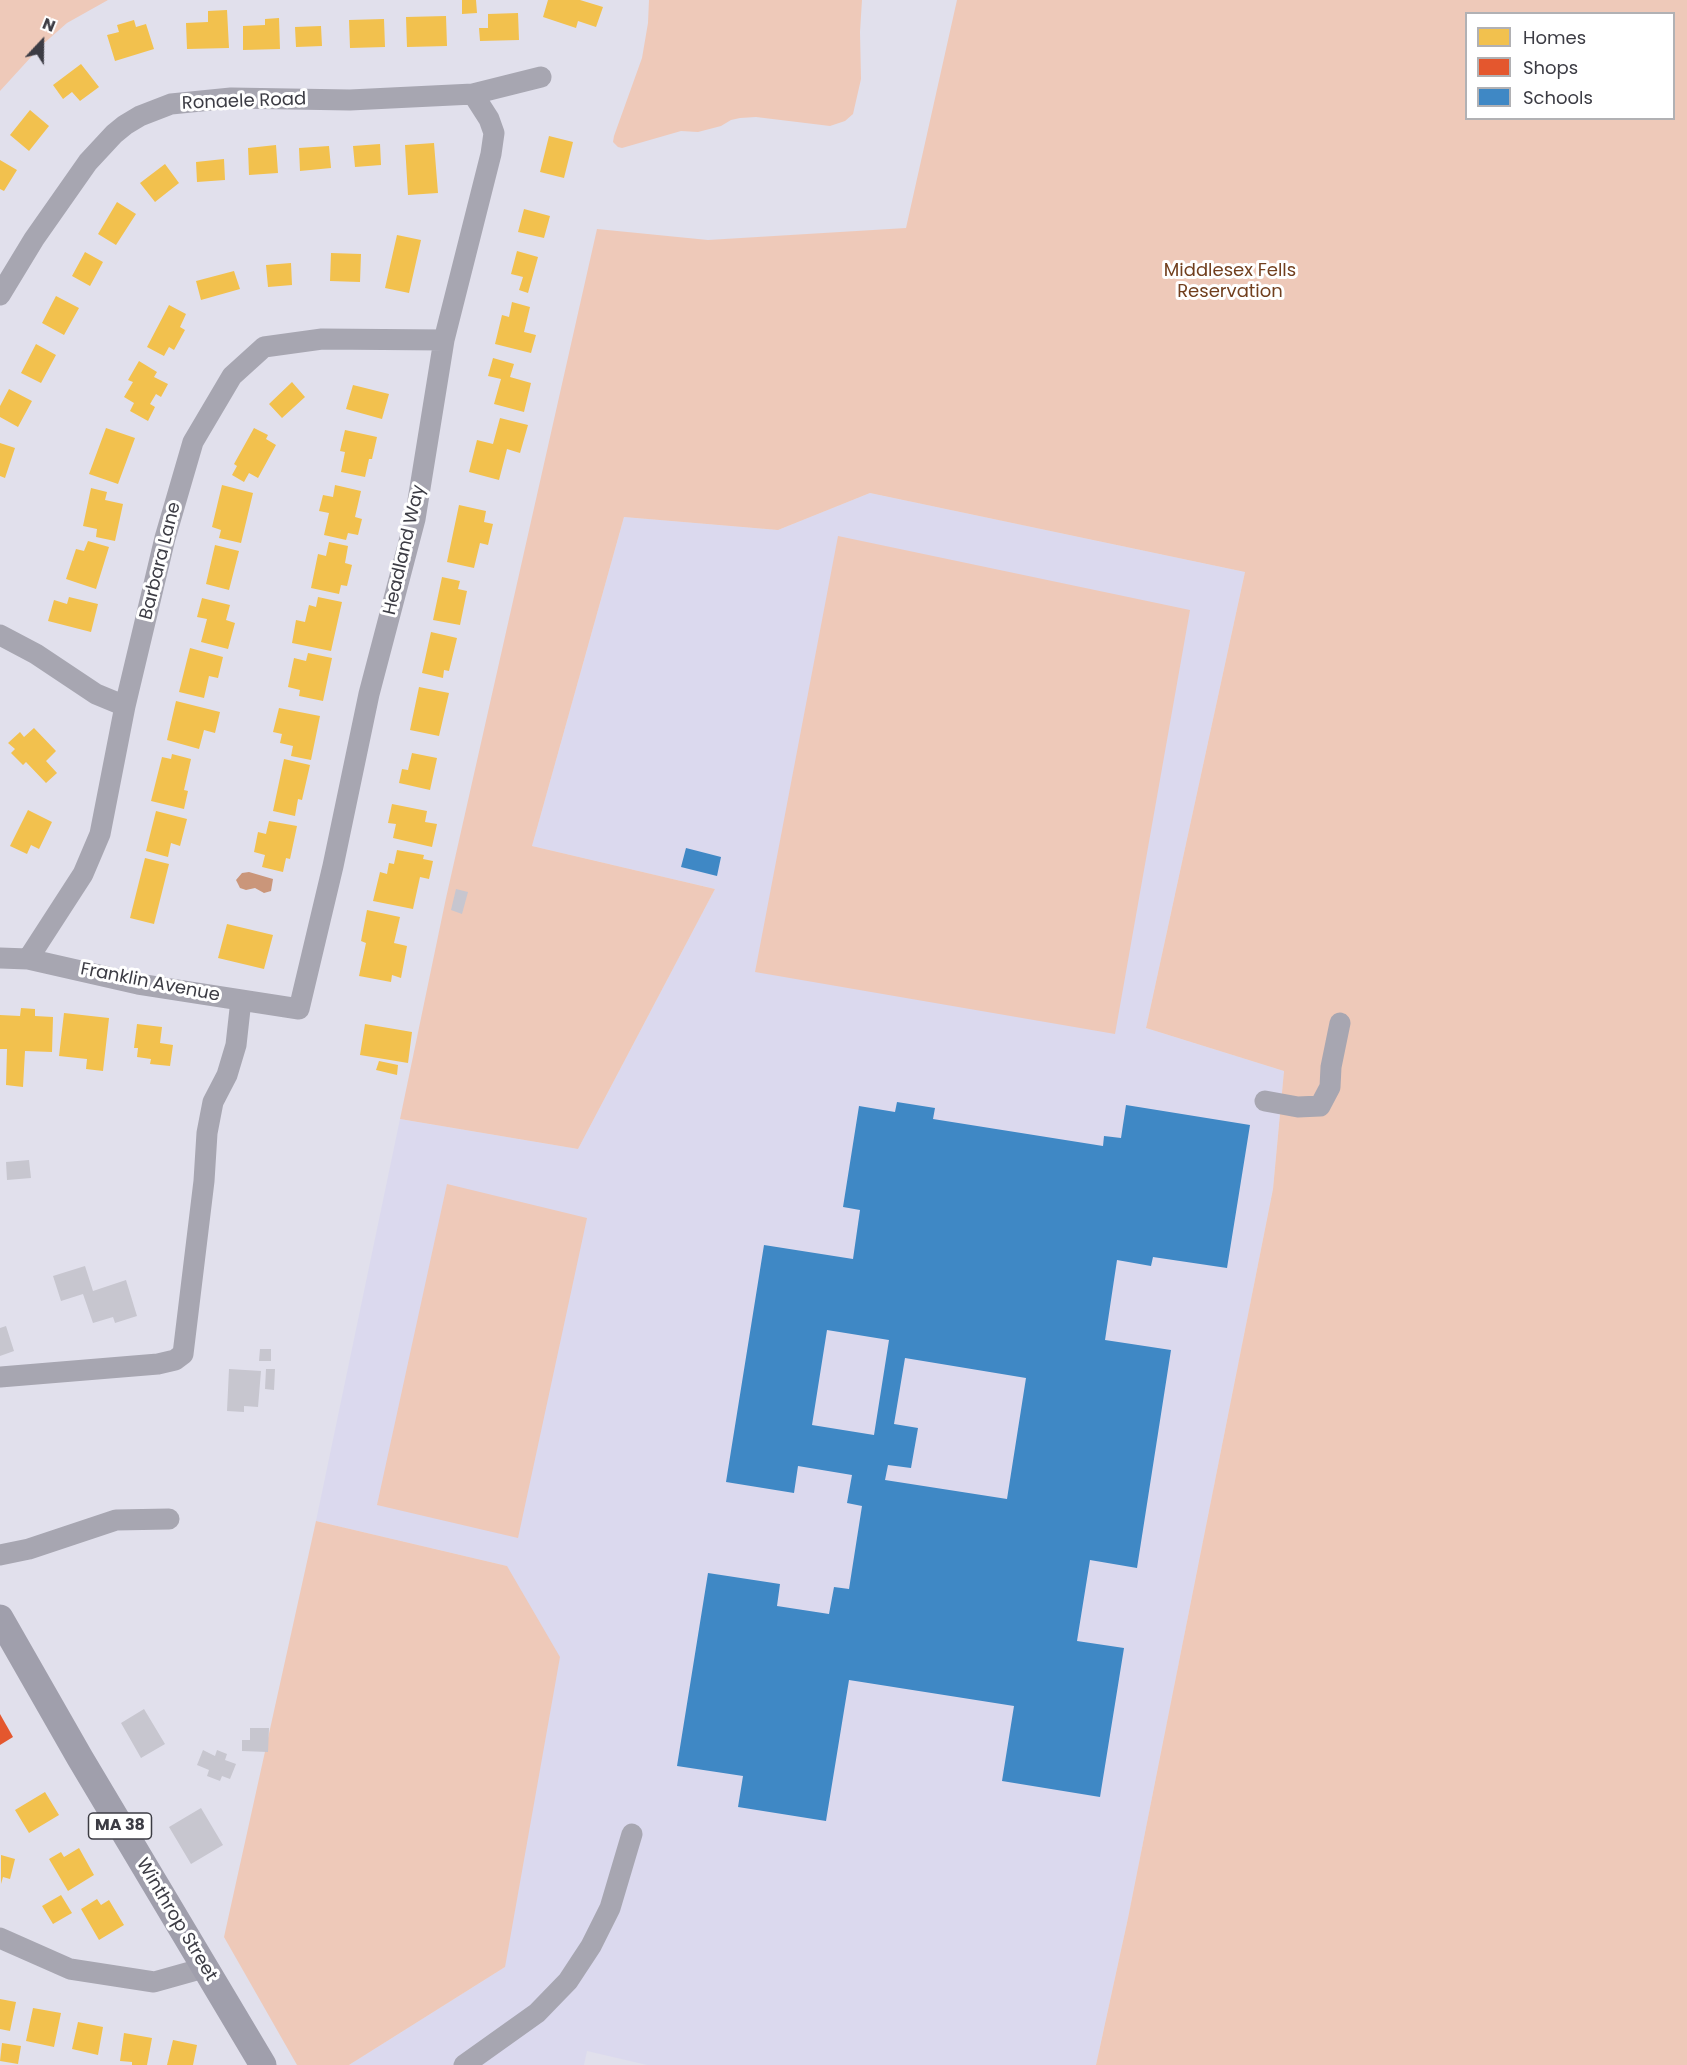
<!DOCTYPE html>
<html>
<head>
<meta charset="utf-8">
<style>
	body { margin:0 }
	#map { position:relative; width:1687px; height:2065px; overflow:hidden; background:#e1e0ec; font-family:Poppins,sans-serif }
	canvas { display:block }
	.legend { position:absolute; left:1465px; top:12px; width:210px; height:108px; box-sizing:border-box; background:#fff; border:2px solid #b1b1b4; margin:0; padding:8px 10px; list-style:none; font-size:18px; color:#3c3c44 }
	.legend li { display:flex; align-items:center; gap:12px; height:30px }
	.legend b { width:30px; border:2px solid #b1b1b4 }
	.north { position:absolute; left:12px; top:12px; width:60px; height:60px; -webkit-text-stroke:4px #fff; paint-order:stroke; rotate:22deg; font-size:16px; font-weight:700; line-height:24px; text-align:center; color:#3c3c44 }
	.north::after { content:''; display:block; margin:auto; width:21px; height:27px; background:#3c3c44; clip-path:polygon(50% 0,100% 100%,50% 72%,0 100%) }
</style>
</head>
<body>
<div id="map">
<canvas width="1687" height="2065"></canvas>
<ul class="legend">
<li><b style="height:16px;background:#f2c14e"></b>Homes</li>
<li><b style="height:16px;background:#e4572e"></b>Shops</li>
<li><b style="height:16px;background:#3f88c5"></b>Schools</li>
</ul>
<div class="north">N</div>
</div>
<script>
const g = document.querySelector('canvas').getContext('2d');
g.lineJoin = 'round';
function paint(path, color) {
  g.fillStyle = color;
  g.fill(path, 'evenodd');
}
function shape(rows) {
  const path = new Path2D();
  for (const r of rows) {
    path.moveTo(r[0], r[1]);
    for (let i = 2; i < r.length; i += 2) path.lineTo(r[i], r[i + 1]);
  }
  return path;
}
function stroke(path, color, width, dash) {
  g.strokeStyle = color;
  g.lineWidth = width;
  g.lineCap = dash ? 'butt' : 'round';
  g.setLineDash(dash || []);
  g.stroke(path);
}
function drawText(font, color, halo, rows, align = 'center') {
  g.font = font + ' Poppins,sans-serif';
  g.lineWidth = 6;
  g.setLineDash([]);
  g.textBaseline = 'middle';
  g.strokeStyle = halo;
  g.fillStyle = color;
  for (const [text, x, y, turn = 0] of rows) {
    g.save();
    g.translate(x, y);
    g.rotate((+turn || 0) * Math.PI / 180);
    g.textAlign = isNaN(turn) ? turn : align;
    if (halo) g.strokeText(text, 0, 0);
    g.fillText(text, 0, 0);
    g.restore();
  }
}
const built = shape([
	[870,493,1245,572,1146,1028,1284,1071,1273,1189,1128,1918,1096,2065,647,2065,587,2051,584,2065,349,2065,505,1967,507,1566,316,1521,400,1119,578,1149,715,889,532,846,624,517,778,530]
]);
const green = shape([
	[0,0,108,0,67,23,42,45,0,91],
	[649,0,862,0,860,32,861,79,853,114,845,121,830,126,756,117,740,118,731,120,721,126,698,132,681,131,622,148,618,147,613,142,614,136,642,58,648,23],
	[957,0,1687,0,1687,2065,1096,2065,1128,1918,1273,1189,1284,1071,1146,1028,1245,572,870,493,778,530,624,517,532,846,715,889,578,1149,400,1119,446,898,597,229,708,240,906,228],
	[1466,14,1674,14,1674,118,1466,118],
	[838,536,1190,610,1115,1034,755,972],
	[447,1184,587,1218,518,1538,377,1505],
	[316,1521,507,1566,560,1657,505,1967,349,2065,297,2065,224,1937]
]);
const water = shape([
	[249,872,273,879,271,891,264,893,255,888,246,890,240,888,236,880,242,873]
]);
const homes = shape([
	[462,0,476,0,477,13,462,14],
	[548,0,580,0,603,7,596,27,578,21,576,28,543,17],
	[227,10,229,48,187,49,186,23,208,22,208,11],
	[518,13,519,40,480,41,479,28,488,28,488,14],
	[446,16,447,46,407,47,406,17],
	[279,18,280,49,243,50,243,26,265,25,265,19],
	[384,19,385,47,350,48,349,20],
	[134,20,136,27,146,24,154,49,115,61,107,35,119,32,117,25],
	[321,26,322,46,296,47,295,27],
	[81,64,99,87,80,101,72,92,63,99,53,85],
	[30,110,49,126,29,151,10,135],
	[549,136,573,142,564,178,540,172],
	[434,143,438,193,408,195,405,145],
	[380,144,381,165,355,167,353,146],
	[276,145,278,173,249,175,248,148],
	[329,146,331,168,300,171,299,148],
	[224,159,225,180,197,182,196,162],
	[0,160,17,170,4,191,0,189],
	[165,164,179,183,155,202,140,183],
	[117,202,136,214,116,245,98,234],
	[524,209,550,216,544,238,518,232],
	[397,235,421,240,409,293,385,288],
	[517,251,538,257,528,293,519,290,523,277,511,274],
	[85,252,103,262,90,286,72,276],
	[331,253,361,254,360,282,330,281],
	[291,263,292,285,268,287,266,265],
	[234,271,240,289,201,300,196,281],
	[56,296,79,308,64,335,42,323],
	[512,302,530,307,524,332,536,335,531,353,495,344,502,315,509,317],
	[169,305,186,314,180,327,185,330,174,350,169,347,164,356,147,347],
	[36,344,56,355,41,383,21,373],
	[493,358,514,364,510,377,531,383,524,412,494,404,501,379,488,376],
	[139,361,157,372,154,377,168,384,161,397,156,394,150,404,155,407,148,421,130,411,134,403,124,397,133,382,128,380],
	[292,382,305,397,282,418,269,404],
	[353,385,389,394,382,419,346,409],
	[9,389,32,401,18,427,0,417,0,406],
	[500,418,528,425,520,453,507,449,499,480,469,472,477,440,493,444],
	[106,428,135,438,118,484,89,474],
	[254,428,268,435,266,439,276,445,258,478,249,473,244,482,232,475,237,466,234,464],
	[345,430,377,437,372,459,369,459,365,477,341,472,345,452,340,451],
	[0,443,15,448,5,478,0,476],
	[222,485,253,493,241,543,219,538,221,530,212,527],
	[335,485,361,491,355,517,362,519,358,535,348,533,346,540,324,535,329,513,319,511,323,495,333,497],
	[91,488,107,492,105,500,123,504,115,541,96,537,97,529,83,526],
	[459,505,486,511,484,522,493,524,488,545,480,543,474,568,447,562],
	[88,541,109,547,96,589,66,579,76,549,84,551],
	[329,542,348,546,345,563,352,565,347,586,341,585,339,594,311,588,318,554,326,556],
	[215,545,239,551,229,590,206,584],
	[442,577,460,581,458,589,467,591,460,625,433,620],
	[69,597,98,604,91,632,48,621,54,600,67,604],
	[318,597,342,602,331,651,292,643,296,620,305,622,309,605,316,607],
	[202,598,230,605,226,620,235,623,228,649,201,642,207,619,197,617],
	[431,632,457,638,449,671,444,670,443,678,422,673],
	[190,648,223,657,218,678,209,676,204,698,179,692],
	[308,653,332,658,323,701,299,696,300,690,288,687,294,658,306,661],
	[419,687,449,693,439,736,410,730],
	[176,701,220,712,215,733,204,730,199,749,167,740],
	[279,708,320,716,311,760,291,756,293,746,280,743,282,734,273,732],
	[34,728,56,751,46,761,57,773,46,783,26,762,23,765,11,753,15,749,8,743,20,732,24,737],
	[412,753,437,758,430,790,399,783,402,769,408,770],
	[172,754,191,759,184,790,188,791,184,809,151,801,162,757,171,759],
	[284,759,310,765,302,800,298,799,295,816,273,811],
	[392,804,427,811,425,822,437,824,432,847,393,838,396,824,388,823],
	[28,810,52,822,39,849,31,845,27,854,10,846],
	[156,811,187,819,180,846,171,843,168,857,146,851],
	[269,821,297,826,290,859,286,858,283,872,262,867,265,855,254,852,258,832,266,834],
	[397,850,424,855,423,859,433,861,429,879,420,877,413,909,373,901,380,872,387,874,389,863,394,864],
	[145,858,169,864,154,924,130,918],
	[367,910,400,917,394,943,407,946,401,978,392,975,391,982,359,976,366,943,361,941],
	[227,924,273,935,264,969,218,958],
	[21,1008,35,1009,35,1016,53,1017,52,1052,25,1051,23,1087,6,1085,7,1049,0,1049,0,1015,20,1016],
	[64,1013,109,1018,103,1071,86,1069,87,1059,59,1056],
	[137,1024,162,1027,160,1043,173,1045,170,1066,150,1064,151,1059,137,1057,138,1048,134,1048],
	[365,1024,412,1032,408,1063,360,1055],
	[379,1061,398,1065,397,1075,376,1070],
	[45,1792,59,1815,29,1833,15,1810],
	[79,1848,94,1875,68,1891,49,1859,61,1852,64,1857],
	[1,1855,15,1859,10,1879,3,1877,1,1884],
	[61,1895,72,1913,53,1924,42,1906],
	[97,1899,101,1905,109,1900,124,1925,99,1940,81,1909],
	[0,1999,16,2002,10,2031,0,2029],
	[33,2008,61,2013,54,2047,26,2041],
	[78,2022,103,2027,98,2055,72,2049],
	[124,2033,152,2038,147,2065,132,2065,132,2062,120,2061],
	[173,2040,197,2045,193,2065,167,2065],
	[2,2043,21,2046,18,2064,0,2061]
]);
const shops = shape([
	[0,1714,13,1737,0,1745]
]);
const schools = shape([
	[686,848,721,857,717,876,681,867],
	[897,1102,935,1108,933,1119,1103,1146,1104,1136,1121,1138,1126,1105,1250,1125,1227,1268,1153,1257,1151,1266,1117,1260,1105,1340,1171,1350,1137,1568,1090,1560,1077,1641,1124,1648,1100,1797,1002,1781,1014,1706,849,1680,826,1821,738,1807,743,1776,677,1766,708,1573,780,1584,777,1606,829,1614,834,1587,849,1589,862,1506,847,1503,852,1475,798,1466,794,1493,726,1482,764,1245,853,1259,860,1210,843,1207,859,1106,895,1112],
	[827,1330,889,1340,874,1435,812,1425],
	[905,1358,1026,1378,1007,1499,885,1480,888,1465,911,1468,918,1428,894,1424]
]);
const building = shape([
	[456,889,468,892,462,914,451,910],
	[29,1160,31,1178,7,1180,6,1162],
	[85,1266,93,1291,126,1280,137,1316,115,1323,113,1317,93,1323,83,1294,61,1301,53,1276],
	[6,1326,14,1351,0,1356,0,1328],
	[260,1349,271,1349,271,1361,259,1361],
	[229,1369,261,1371,258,1407,244,1406,244,1412,227,1411],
	[266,1369,275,1369,274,1390,265,1389],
	[144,1709,165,1744,141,1758,121,1723],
	[250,1728,269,1728,268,1752,242,1751,242,1740,250,1740],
	[203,1750,215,1756,217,1750,227,1754,225,1760,236,1764,230,1779,222,1776,220,1781,207,1776,209,1770,197,1765],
	[201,1808,223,1845,191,1864,169,1827]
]);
const minor = shape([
	[0,295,34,239,88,162,114,134,125,125,140,116,171,104,231,98,350,100,473,94,541,77],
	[0,635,36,654,96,694,125,706],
	[0,958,28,959,138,984,299,1009,333,866,369,694,415,519,444,340,491,154,494,133,489,119,473,94],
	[28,959,83,874,100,834,125,706,165,538,193,442,232,376,264,347,322,339,444,340],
	[1265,1101,1298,1107,1320,1106,1330,1087,1331,1067,1340,1023],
	[0,1377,158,1364,175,1360,183,1354,204,1181,207,1133,213,1102,227,1075,236,1045,241,1000],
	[0,1555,29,1549,116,1520,169,1519],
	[0,1938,70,1969,154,1982,204,1968],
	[464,2065,537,2013,568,1981,591,1946,610,1908,632,1834]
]);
const major = shape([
	[0,1618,80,1758,263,2065]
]);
const shields = [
	[120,1826,63]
];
const shieldNames = [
	["MA 38",120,1826]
];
const streetNames = [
	["Ronaele Road",244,102,-2],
	["Headland Way",405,550,-77],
	["Barbara Lane",161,561,-76],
	["Franklin Avenue",150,983,11],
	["Winthrop Street",176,1920,59]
];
const parkNames = [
	["Middlesex Fells",1230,271],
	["Reservation",1230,292]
];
paint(built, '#dbd9ee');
paint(green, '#eec9b9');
paint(water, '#ca967a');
paint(homes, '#f2c14e');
paint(shops, '#e4572e');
paint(schools, '#3f88c5');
paint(building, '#c7c6cf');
stroke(minor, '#a7a6b1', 21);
stroke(major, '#a09fac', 27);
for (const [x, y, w] of shields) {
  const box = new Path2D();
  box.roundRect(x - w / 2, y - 13, w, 26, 4.5);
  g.fillStyle = '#fff';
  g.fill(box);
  stroke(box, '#3c3c44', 1.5);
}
drawText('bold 16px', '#3c3c44', null, shieldNames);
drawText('18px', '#3c3c44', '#fff', streetNames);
drawText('18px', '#713f1e', '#fff', parkNames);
</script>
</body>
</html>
